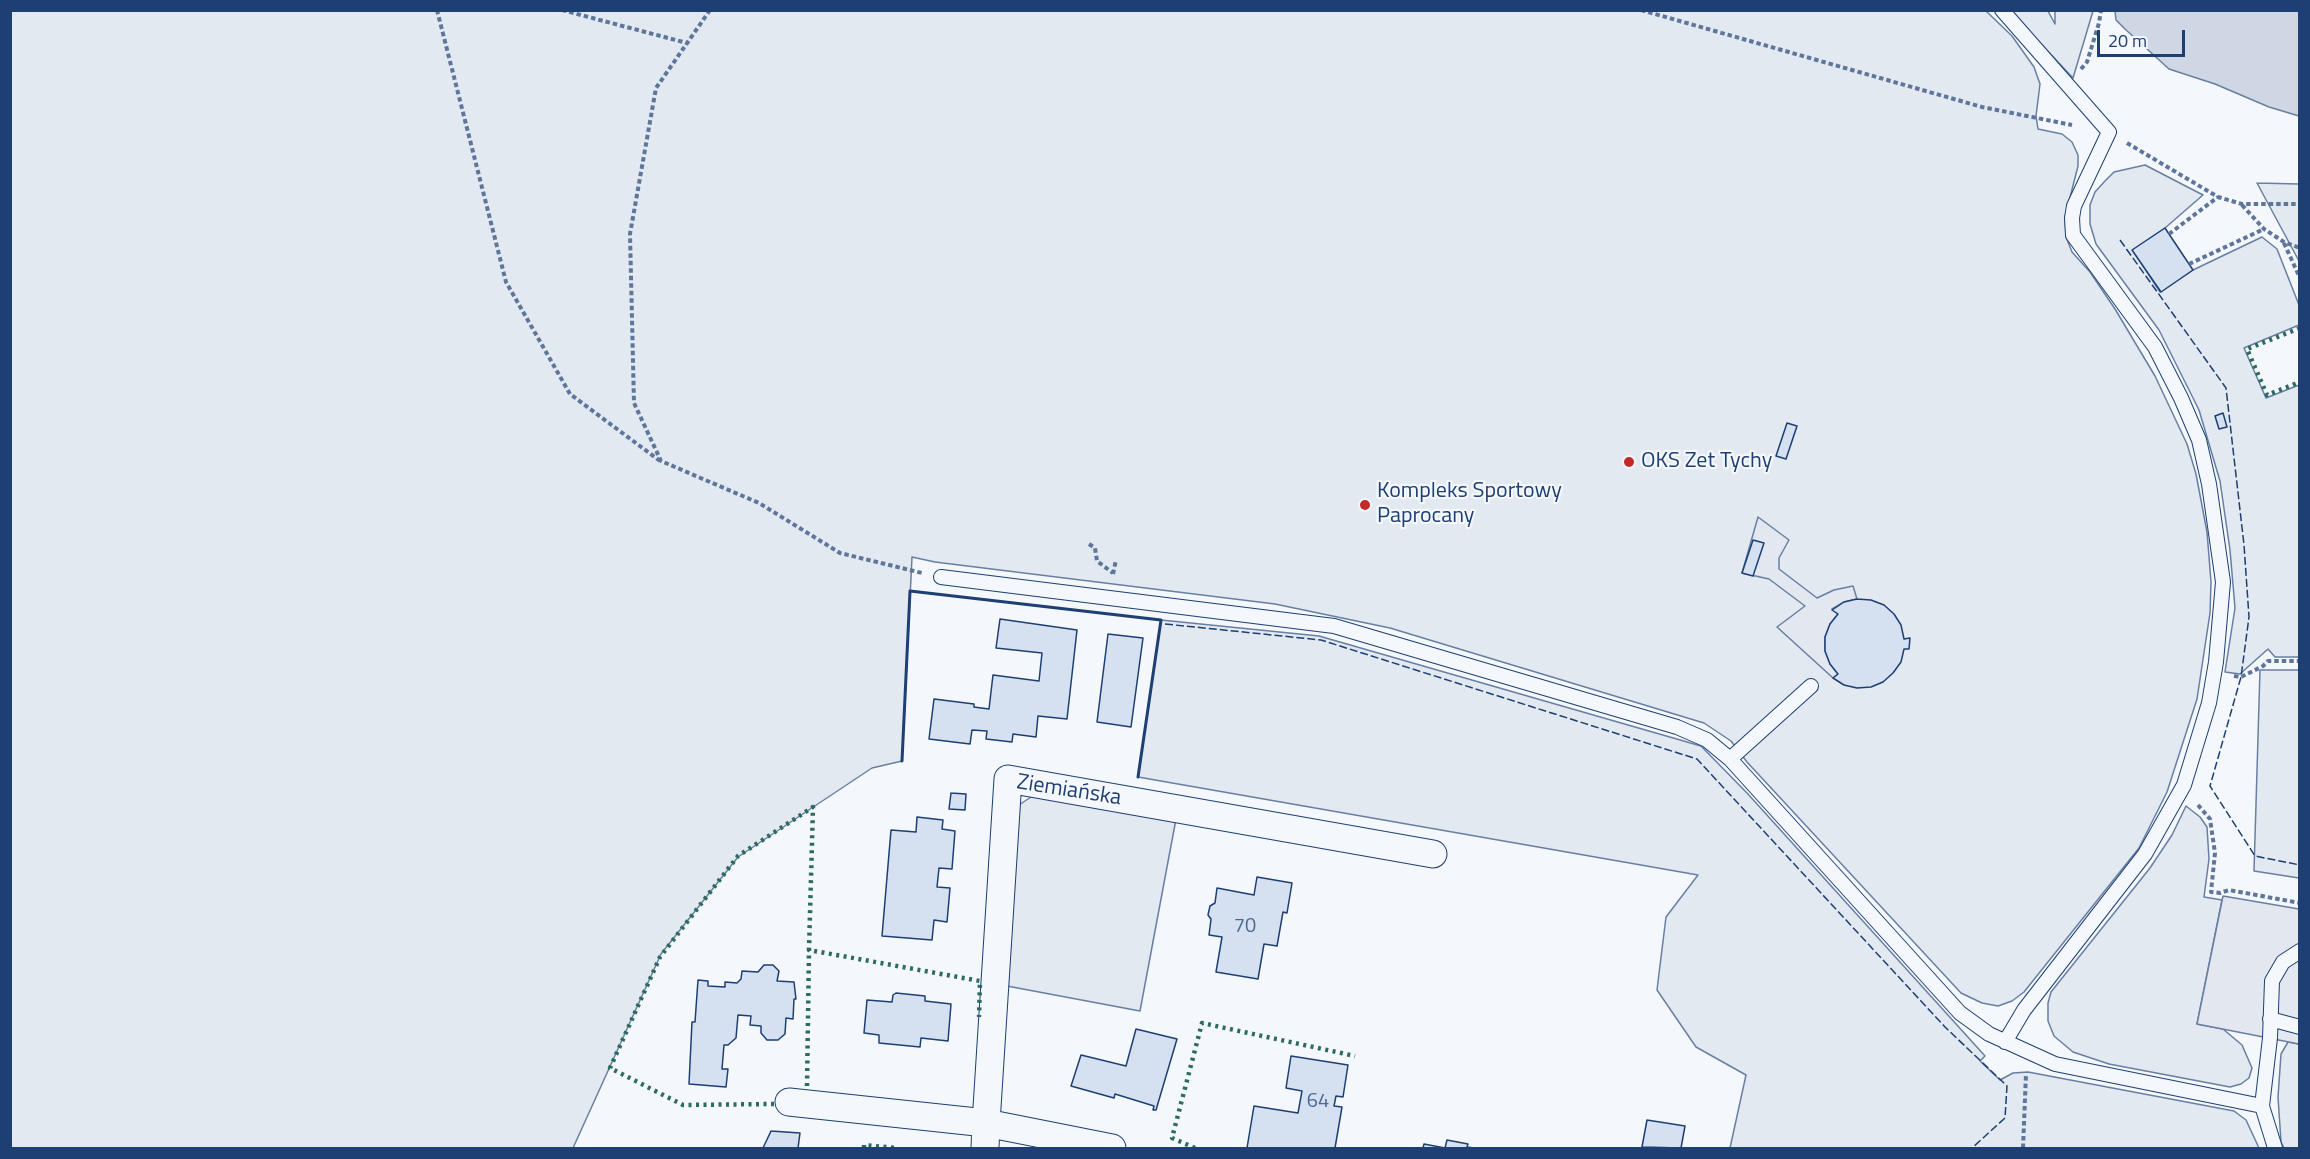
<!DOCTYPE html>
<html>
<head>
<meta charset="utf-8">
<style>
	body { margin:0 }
	#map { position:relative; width:2310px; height:1159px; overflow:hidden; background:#f4f7fb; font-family:"Titillium Web",sans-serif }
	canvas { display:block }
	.frame { position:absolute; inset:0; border:12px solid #1d3f73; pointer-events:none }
	.scale { position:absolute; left:2097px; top:30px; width:88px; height:27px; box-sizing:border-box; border:3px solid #1d3f73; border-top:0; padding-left:8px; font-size:18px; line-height:21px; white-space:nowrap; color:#1d3f73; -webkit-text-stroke:4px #f4f7fb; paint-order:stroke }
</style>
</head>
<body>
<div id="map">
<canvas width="2310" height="1159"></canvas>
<div class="frame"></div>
<div class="scale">20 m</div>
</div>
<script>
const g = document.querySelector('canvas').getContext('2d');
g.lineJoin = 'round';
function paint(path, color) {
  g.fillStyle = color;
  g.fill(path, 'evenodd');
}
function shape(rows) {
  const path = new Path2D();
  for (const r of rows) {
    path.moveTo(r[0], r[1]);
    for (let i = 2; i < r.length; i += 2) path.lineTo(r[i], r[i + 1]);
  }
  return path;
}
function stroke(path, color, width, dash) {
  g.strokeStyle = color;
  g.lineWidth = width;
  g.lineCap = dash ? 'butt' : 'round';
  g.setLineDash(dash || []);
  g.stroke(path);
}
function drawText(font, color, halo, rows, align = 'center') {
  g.font = font + ' "Titillium Web",sans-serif';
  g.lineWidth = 4.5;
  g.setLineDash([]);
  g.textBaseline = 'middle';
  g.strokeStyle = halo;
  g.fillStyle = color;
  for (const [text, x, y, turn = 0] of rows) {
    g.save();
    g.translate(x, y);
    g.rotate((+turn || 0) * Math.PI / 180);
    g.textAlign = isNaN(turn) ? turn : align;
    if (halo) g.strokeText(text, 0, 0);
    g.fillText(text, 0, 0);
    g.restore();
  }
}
const green = shape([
	[10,11,1986,11,2012,36,2034,67,2040,84,2036,116,2038,129,2062,134,2072,142,2078,155,2078,166,2065,217,2066,237,2072,252,2090,272,2115,309,2155,376,2187,444,2196,474,2207,532,2211,582,2210,613,2197,699,2167,792,2139,848,2024,992,2012,1001,1998,1006,1982,1003,1961,993,1747,762,1731,741,1704,723,1390,628,1275,604,935,562,912,557,902,761,872,768,738,857,661,954,573,1148,11,1148,10,11],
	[2010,11,2048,11,2055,24,2055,11,2093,11,2073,78,2010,11],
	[2145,165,2203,195,2165,228,2133,250,2160,292,2193,270,2262,237,2277,249,2299,305,2299,325,2244,348,2266,398,2299,385,2299,657,2275,657,2268,649,2240,674,2225,672,2235,608,2230,550,2220,481,2199,410,2159,330,2096,244,2090,224,2090,205,2095,192,2105,181,2114,172,2145,165],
	[2257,183,2299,184,2299,261,2257,183],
	[1161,620,1319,636,1701,746,1747,793,1985,1056,1980,1061,2000,1080,2013,1073,2028,1072,2234,1111,2246,1120,2259,1148,1730,1148,1746,1075,1696,1047,1657,990,1666,917,1698,875,1138,777,1161,620],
	[2260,670,2299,670,2299,878,2254,871,2260,670],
	[1037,793,1176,819,1140,1011,1007,986,1013,809,1037,793],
	[2186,806,2200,817,2207,827,2209,859,2204,897,2222,900,2197,1024,2223,1029,2242,1045,2252,1068,2249,1078,2241,1084,2230,1087,2109,1064,2073,1052,2054,1036,2048,1021,2048,1003,2051,992,2150,868,2172,835,2186,806],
	[2288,1042,2299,1044,2299,1148,2284,1148,2281,1142,2278,1097,2281,1054,2288,1042]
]);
const parking = shape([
	[1758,517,1789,540,1779,558,1779,569,1817,598,1834,590,1853,586,1857,599,1844,602,1832,609,1838,614,1830,624,1825,637,1825,651,1830,664,1838,674,1833,678,1777,627,1805,606,1769,579,1742,573,1758,517],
	[2223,896,2299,909,2299,1044,2197,1024,2223,896]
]);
const water = shape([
	[2115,11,2299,11,2299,116,2269,107,2215,84,2169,69,2125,29,2116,20,2115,11]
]);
const building = shape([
	[2165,228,2193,270,2161,292,2132,250,2165,228],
	[2223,413,2227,427,2219,429,2215,416,2223,413],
	[1787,423,1797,426,1786,459,1776,456,1787,423],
	[1753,540,1764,543,1753,576,1742,573,1753,540],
	[1857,599,1871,600,1884,605,1894,614,1901,625,1904,639,1910,638,1909,649,1904,649,1901,662,1893,673,1883,682,1871,687,1857,688,1844,685,1833,678,1838,674,1830,664,1825,651,1825,637,1830,624,1838,614,1832,610,1844,602,1857,599],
	[1000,619,1077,630,1067,719,1038,716,1036,737,1013,734,1012,742,986,739,987,731,972,730,970,744,929,739,934,699,974,704,974,707,989,709,993,675,1039,681,1042,653,996,648,1000,619],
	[1108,634,1143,638,1131,727,1097,722,1108,634],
	[951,793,966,794,965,810,949,809,951,793],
	[917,817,943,820,942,829,955,831,952,869,939,868,937,887,950,888,947,922,934,920,932,940,882,936,891,830,916,832,917,817],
	[1257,877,1292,883,1287,913,1283,912,1277,946,1264,944,1258,979,1216,972,1222,937,1209,935,1211,919,1208,915,1210,906,1215,903,1217,888,1254,895,1257,877],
	[764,965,773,965,779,971,777,981,794,982,796,999,794,999,793,1019,786,1018,785,1034,778,1040,767,1040,761,1033,761,1026,750,1025,751,1016,738,1015,736,1038,728,1045,724,1045,722,1069,728,1069,726,1087,689,1084,692,1022,695,1022,698,980,708,981,708,986,725,987,725,982,737,983,741,979,742,971,758,972,764,965],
	[896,993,925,996,925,1001,951,1004,948,1041,921,1038,920,1047,879,1043,879,1035,864,1033,867,1000,892,1002,893,995,896,993],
	[1136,1029,1177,1039,1156,1110,1153,1110,1154,1106,1115,1094,1114,1098,1071,1086,1081,1055,1126,1066,1136,1029],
	[1291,1056,1348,1065,1343,1097,1336,1096,1334,1106,1342,1107,1335,1148,1247,1148,1254,1106,1298,1113,1302,1091,1286,1088,1291,1056],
	[1647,1120,1685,1126,1681,1148,1642,1147,1647,1120],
	[771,1131,800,1133,798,1148,763,1148,771,1131],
	[1447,1140,1468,1144,1467,1147,1474,1148,1423,1148,1424,1144,1445,1148,1447,1140]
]);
const path = shape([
	[437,10,506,282,570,394,660,461],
	[562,10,687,43],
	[710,10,656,88,630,234,634,403,661,461,759,503,840,553,922,573],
	[1641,10,1982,107,2072,125],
	[2081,69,2087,62,2099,23,2101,10],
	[2127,143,2218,197,2242,204,2300,204],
	[2242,205,2264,229,2284,242,2300,248],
	[2169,234,2218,197],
	[2284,243,2300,278],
	[2189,264,2264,229],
	[1089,544,1095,548,1097,561,1113,573],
	[1113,574,1116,560],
	[2234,676,2241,677,2263,666,2268,661,2300,661],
	[2198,805,2210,819,2215,853,2211,892,2220,893,2229,890,2300,903],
	[2023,1148,2026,1074]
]);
const lane = shape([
	[2002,10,2109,132,2074,206,2072,218,2073,235,2155,347,2181,398,2199,440,2209,484,2223,582,2216,662,2209,703,2184,785,2145,854,2024,1010,2005,1042],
	[941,577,1334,626,1677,727,1707,740,1730,759,1960,1013,1989,1034,2055,1064,2262,1106,2275,1148],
	[1730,759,1811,686],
	[2270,1019,2300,1027],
	[2262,1106,2270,1038,2272,981,2283,962,2300,951]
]);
const street = shape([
	[789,1102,986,1123,1008,779,1433,854],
	[985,1148,986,1123,1112,1148]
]);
const hedge = shape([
	[2300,328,2247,349,2267,395,2300,382],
	[807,1086,809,950],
	[774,1104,683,1105,610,1068,660,957,738,856,813,807,809,950,980,981,979,1017],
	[864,1148,864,1145,896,1148],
	[1195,1148,1172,1138,1202,1023,1355,1056]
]);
const fence = shape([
	[2120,240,2226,388,2244,545,2249,617,2241,677,2210,786,2255,856,2300,865],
	[1165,624,1321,640,1697,759,1945,1027,2007,1086,2005,1118,1972,1148]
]);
const wall = shape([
	[902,761,910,591,1161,620,1138,777]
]);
const markers = [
	[1629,462,6,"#c62828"],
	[1365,505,6,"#c62828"]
];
const numberNames = [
	["70",1245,927],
	["64",1318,1102]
];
const poiNames = [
	["OKS Zet Tychy",1641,462],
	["Kompleks Sportowy",1377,492],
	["Paprocany",1377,517]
];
const streetNames = [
	["Ziemiańska",1069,791,9]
];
paint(green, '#e3e9f0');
stroke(green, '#687fa3', 1.5);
paint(parking, '#e3e8f0');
stroke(parking, '#687fa3', 1.5);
paint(water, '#cfd7e4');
stroke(water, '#687fa3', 1.5);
paint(building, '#d5e0f0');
stroke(building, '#1d3f73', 1.5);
stroke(lane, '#1d3f73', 16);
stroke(street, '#1d3f73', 29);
stroke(path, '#5e769c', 4, [4.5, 3]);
stroke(lane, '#f4f7fb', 14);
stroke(street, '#f4f7fb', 27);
stroke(hedge, '#2c6c60', 4.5, [3, 4.5]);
stroke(fence, '#1d3f73', 1.5, [8, 3]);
stroke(wall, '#1d3f73', 3);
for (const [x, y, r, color] of markers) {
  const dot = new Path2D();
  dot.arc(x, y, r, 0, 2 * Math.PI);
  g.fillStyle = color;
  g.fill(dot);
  stroke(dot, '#f4f7fb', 2);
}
drawText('20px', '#4b6792', null, numberNames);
drawText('22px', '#1d3f73', '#f4f7fb', poiNames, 'left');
drawText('22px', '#1d3f73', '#f4f7fb', streetNames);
</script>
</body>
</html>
